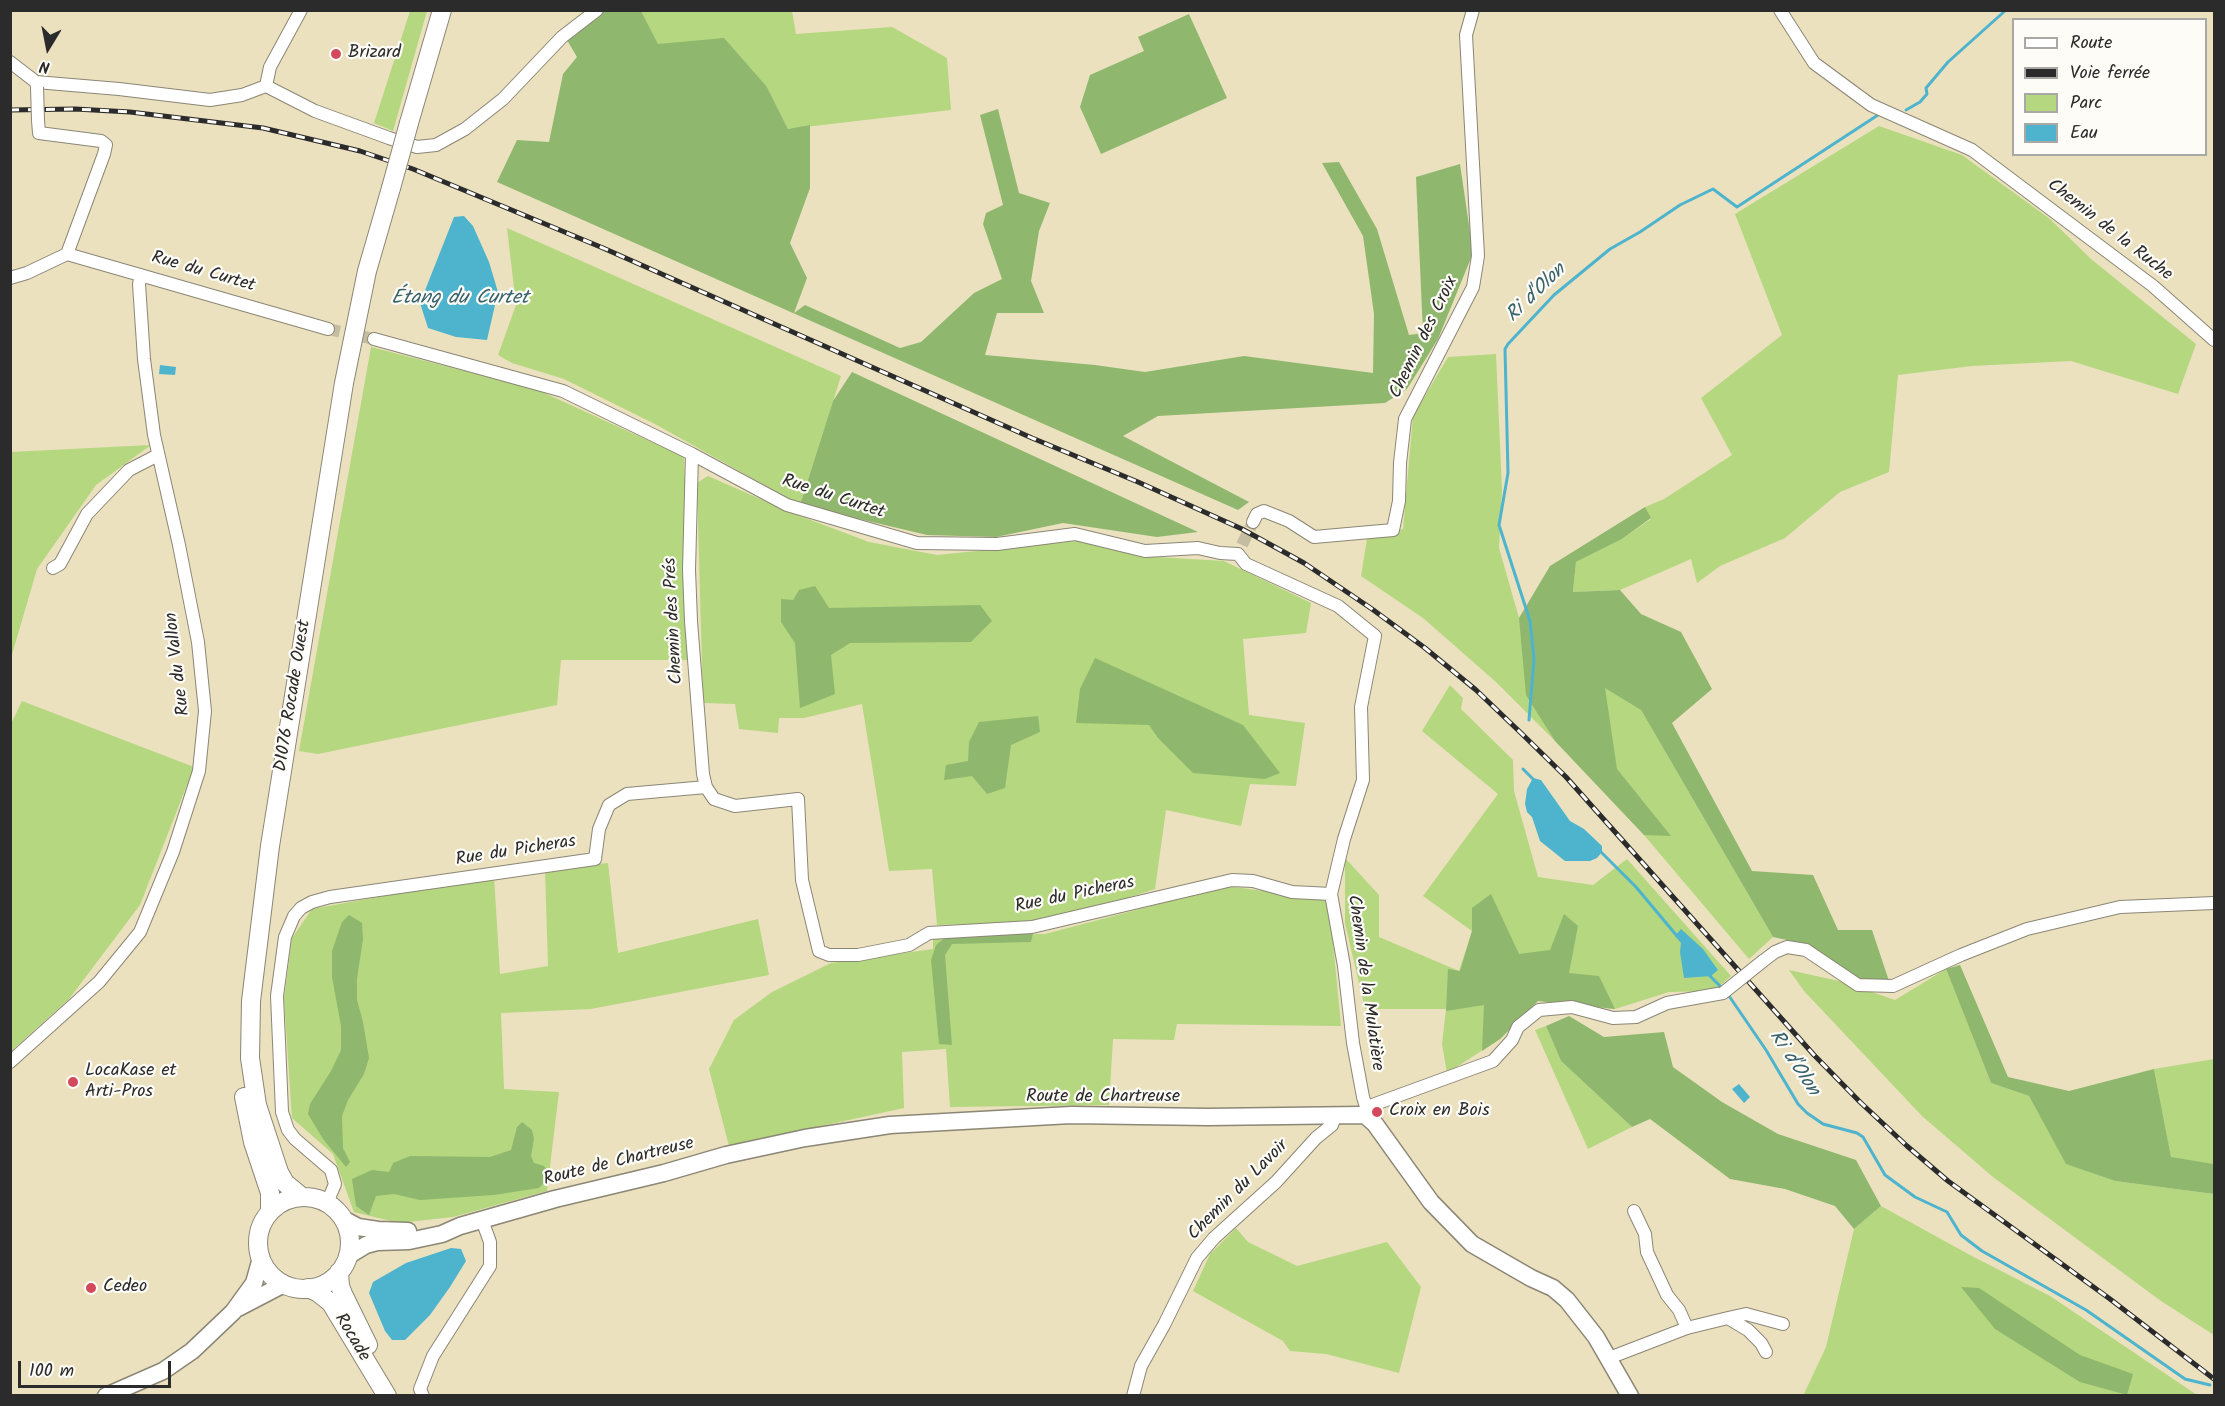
<!DOCTYPE html>
<html>
<head>
<meta charset="utf-8">
<style>
	body { margin:0 }
	#map { position:relative; width:2225px; height:1406px; overflow:hidden; background:#ebe1bf; font-family:Kalam,sans-serif }
	canvas { display:block }
	.frame { position:absolute; inset:0; border:12px solid #2b2b2b; pointer-events:none }
	.legend { position:absolute; left:2012px; top:18px; width:195px; height:138px; box-sizing:border-box; background:#fdfcf7; border:2px solid #a9a8a5; margin:0; padding:8px 10px; list-style:none; font-size:18px; color:#2b2b2b }
	.legend li { display:flex; align-items:center; gap:12px; height:30px }
	.legend b { width:30px; border:2px solid #a9a8a5 }
	.north { position:absolute; left:18px; top:18px; width:60px; height:60px; -webkit-text-stroke:4px #fdfcf7; paint-order:stroke; rotate:190deg; font-size:16px; font-weight:700; line-height:24px; text-align:center; color:#2b2b2b }
	.north::after { content:''; display:block; margin:auto; width:21px; height:27px; background:#2b2b2b; clip-path:polygon(50% 0,100% 100%,50% 72%,0 100%) }
	.scale { position:absolute; left:18px; top:1361px; width:153px; height:27px; box-sizing:border-box; border:3px solid #2b2b2b; border-top:0; padding-left:8px; font-size:18px; line-height:21px; white-space:nowrap; color:#2b2b2b; -webkit-text-stroke:4px #fdfcf7; paint-order:stroke }
</style>
</head>
<body>
<div id="map">
<canvas width="2225" height="1406"></canvas>
<div class="frame"></div>
<ul class="legend">
<li><b style="height:8px;background:#fff"></b>Route</li>
<li><b style="height:8px;background:#2b2b2b"></b>Voie ferrée</li>
<li><b style="height:16px;background:#b4d77f"></b>Parc</li>
<li><b style="height:16px;background:#4eb4cd"></b>Eau</li>
</ul>
<div class="north">N</div>
<div class="scale">100 m</div>
</div>
<script>
const g = document.querySelector('canvas').getContext('2d');
g.lineJoin = 'round';
function paint(path, color) {
  g.fillStyle = color;
  g.fill(path, 'evenodd');
}
function shape(rows) {
  const path = new Path2D();
  for (const r of rows) {
    if (r.length === 3) {
      path.moveTo(r[0] + r[2], r[1]);
      path.arc(r[0], r[1], r[2], 0, 2 * Math.PI);
      continue;
    }
    path.moveTo(r[0], r[1]);
    for (let i = 2; i < r.length; i += 2) path.lineTo(r[i], r[i + 1]);
  }
  return path;
}
function stroke(path, color, width, dash) {
  g.strokeStyle = color;
  g.lineWidth = width;
  g.lineCap = dash ? 'butt' : 'round';
  g.setLineDash(dash || []);
  g.stroke(path);
}
function drawText(font, color, halo, rows, align = 'center') {
  g.font = font + ' Kalam,sans-serif';
  g.lineWidth = 4.5;
  g.setLineDash([]);
  g.textBaseline = 'middle';
  g.strokeStyle = halo;
  g.fillStyle = color;
  for (const [text, x, y, turn = 0] of rows) {
    g.save();
    g.translate(x, y);
    g.rotate((+turn || 0) * Math.PI / 180);
    g.textAlign = isNaN(turn) ? turn : align;
    if (halo) g.strokeText(text, 0, 0);
    g.fillText(text, 0, 0);
    g.restore();
  }
}
const green = shape([
	[410,11,427,11,393,131,374,123],
	[641,11,792,11,796,34,892,27,947,58,951,110,788,129,767,87,657,44],
	[1879,126,1962,155,2050,219,2091,259,2196,344,2178,394,2071,361,1972,366,1898,375,1889,472,1840,492,1785,538,1720,566,1697,583,1691,559,1620,590,1573,592,1576,562,1622,539,1651,519,1645,507,1664,499,1732,455,1701,398,1782,335,1735,214],
	[507,228,841,376,800,505,655,424,564,379,512,363,498,355,516,305],
	[371,347,538,390,684,457,691,660,561,660,557,705,318,754,299,751],
	[1496,354,1502,490,1499,548,1519,618,1641,710,1773,937,1749,959,1644,835,1555,741,1496,682,1423,618,1361,576,1367,539,1403,529,1413,416,1448,357],
	[151,445,96,485,37,569,11,658,11,452],
	[708,476,792,513,869,542,937,555,1077,541,1138,556,1224,561,1311,603,1306,633,1243,639,1249,715,1305,723,1296,786,1250,784,1241,826,1166,810,1155,889,1054,922,937,925,932,869,889,871,862,704,804,718,779,718,778,733,739,729,735,704,703,703,697,483],
	[1450,685,1463,698,1461,709,1513,760,1514,791,1538,877,1593,885,1627,859,1731,976,1714,991,1669,992,1615,1009,1538,1001,1500,1039,1447,1073,1442,1044,1446,1009,1365,1009,1345,923,1345,858,1379,895,1379,937,1459,971,1472,931,1423,896,1498,794,1422,731],
	[22,701,194,767,140,905,69,999,11,1051,10,726],
	[608,863,618,953,758,919,769,975,591,1009,501,1013,504,1089,559,1092,547,1191,453,1217,399,1223,354,1212,333,1154,292,1118,284,999,292,938,312,909,494,876,500,974,548,966,545,870],
	[1227,886,1329,900,1341,1026,1177,1024,1174,1040,1113,1039,1109,1105,950,1107,946,1049,902,1052,904,1108,729,1146,709,1069,734,1020,772,992,831,963,933,949,933,936,1045,934],
	[1946,969,1991,1083,2029,1096,2067,1164,2115,1181,2214,1194,2214,1335,2161,1301,1993,1177,1922,1116,1804,991,1789,970,1839,981,1895,1000],
	[1546,1026,1561,1061,1632,1127,1588,1149,1535,1030],
	[2214,1059,2214,1164,2171,1158,2154,1069],
	[1881,1206,1970,1255,2050,1296,2197,1395,1803,1396,1826,1347,1854,1229],
	[1236,1228,1248,1242,1297,1266,1387,1242,1421,1287,1399,1373,1326,1354,1290,1351,1283,1341,1193,1291,1210,1254]
]);
const forest = shape([
	[598,11,641,11,658,44,724,38,767,87,788,129,810,125,810,188,790,243,807,278,794,313,805,305,900,348,921,342,974,293,1002,279,983,224,986,213,1003,205,980,115,998,109,1019,193,1050,203,1039,231,1031,281,1044,313,997,313,985,355,1095,365,1145,372,1244,356,1373,373,1374,314,1363,236,1322,163,1339,162,1377,229,1409,335,1423,333,1416,177,1460,164,1473,253,1438,339,1407,389,1385,403,1158,416,1123,436,1249,502,1238,510,497,182,517,140,549,142,563,74,577,57,564,35],
	[1189,14,1227,98,1101,154,1080,107,1090,75,1144,51,1138,37],
	[852,372,1198,532,1157,537,1063,523,996,537,927,535,800,505,833,401],
	[1645,507,1651,518,1622,539,1576,562,1573,592,1620,590,1641,614,1681,632,1712,689,1672,723,1752,871,1813,875,1838,930,1872,930,1889,981,1860,979,1801,943,1773,937,1641,710,1605,688,1617,769,1671,836,1644,835,1555,741,1526,695,1519,618,1550,566],
	[815,586,829,608,980,605,992,621,971,642,850,643,831,655,835,694,800,708,795,643,781,622,781,599,793,600,799,590],
	[1095,658,1243,725,1280,773,1265,779,1193,773,1158,738,1149,725,1076,723,1080,689],
	[1038,716,1040,732,1011,745,1005,788,987,794,972,776,944,780,946,765,968,761,969,742,979,722],
	[1491,894,1519,954,1550,950,1564,914,1578,926,1569,973,1599,976,1615,1009,1538,1001,1500,1039,1482,1051,1484,1005,1446,1011,1448,969,1460,971,1472,931,1472,908],
	[349,915,362,923,363,939,357,979,357,1000,363,1022,369,1058,364,1074,348,1100,342,1116,343,1148,350,1162,346,1167,323,1139,308,1114,310,1104,331,1071,341,1050,341,1026,332,977,332,951,342,922],
	[1033,933,1031,942,952,944,945,955,952,1045,939,1044,931,960,936,945,947,936],
	[1960,965,2008,1077,2069,1091,2154,1069,2171,1157,2214,1164,2214,1194,2115,1181,2066,1164,2029,1096,1991,1083,1946,969],
	[1569,1016,1604,1037,1664,1032,1673,1067,1722,1102,1778,1134,1856,1160,1881,1206,1854,1229,1835,1206,1785,1189,1730,1179,1650,1119,1632,1127,1561,1061,1546,1026],
	[522,1122,532,1130,534,1139,531,1156,534,1163,544,1166,547,1170,545,1182,539,1188,494,1195,420,1200,394,1194,376,1196,369,1215,356,1206,352,1179,372,1170,389,1172,393,1163,410,1156,490,1157,511,1150,517,1127],
	[1961,1287,1979,1288,2080,1355,2133,1374,2127,1395,2080,1382,1995,1329]
]);
const water = shape([
	[464,216,473,226,489,262,498,292,487,340,456,337,428,328,420,303,454,217],
	[160,365,176,367,175,375,159,374],
	[1533,778,1541,780,1570,821,1584,829,1602,846,1602,852,1597,858,1590,861,1565,861,1540,841,1532,817,1527,812,1525,804,1527,789],
	[1681,929,1703,949,1718,970,1711,976,1684,978,1680,952,1681,943,1675,936],
	[1739,1084,1750,1097,1744,1103,1732,1089],
	[451,1248,461,1249,466,1261,450,1287,430,1315,405,1340,392,1340,385,1331,369,1293,373,1282,406,1263]
]);
const stream = shape([
	[1906,110,1920,102,1927,94,1926,88,1948,62,2006,10],
	[1529,720,1534,659,1530,621,1499,525,1508,473,1505,349,1508,344,1554,295,1610,249,1640,232,1680,205,1713,189,1737,207,1878,115],
	[1523,769,1534,780],
	[1599,850,1636,887,1677,936],
	[1708,974,1722,988],
	[1727,993,1766,1050,1798,1104,1807,1113,1823,1124,1857,1133,1863,1137,1885,1175,1915,1197,1947,1212,1961,1235,1982,1251,2086,1310,2185,1379,2210,1385]
]);
const minorTunnel = shape([
	[328,329,374,339],
	[1242,545,1253,522]
]);
const minor = shape([
	[1780,10,1814,63,1871,105,1972,150,2153,286,2214,340],
	[10,62,36,82,37,87],
	[36,82,119,89,210,100,242,95,266,86],
	[266,86,315,111,389,138,417,147,436,145,465,129,503,99,562,37,597,10],
	[266,86,270,67,301,10],
	[38,120,39,133,101,141,106,145,104,154,67,254],
	[67,254,328,329],
	[10,278,27,273,67,254],
	[374,339,563,391,692,454,787,505,917,543,997,544,1075,534,1145,551,1198,548,1220,553,1238,554],
	[692,454,689,570,691,621,703,774,706,787,714,799,735,806,798,799,802,880,819,951,829,955,858,955,909,945,929,933,1032,927,1232,880,1253,881,1292,892,1331,894],
	[1253,522,1257,514,1264,511,1289,521,1314,537,1393,530,1399,501,1400,463,1405,419,1473,287,1478,256,1466,35,1473,10],
	[1238,554,1246,564,1338,606,1375,636,1361,707,1363,780,1344,839,1331,894,1344,966,1353,1043,1363,1097,1367,1110,1366,1116],
	[53,568,60,564,87,514,129,470,158,455],
	[1763,961,1775,952,1787,947,1806,950,1858,985,1893,986,1961,955,2027,929,2120,907,2214,903],
	[10,1062,99,982,140,932,173,852,199,771,205,711,198,642,179,545,154,435,144,359,139,284,141,275],
	[1367,1107,1493,1061,1512,1040,1518,1027,1539,1010,1572,1007,1613,1018,1636,1017,1667,1003,1723,993],
	[327,1203,335,1184,331,1170,295,1139,288,1130,282,1112,277,996,285,937,294,916,301,908,312,902,330,897,595,859,599,829,609,805,627,794,706,787],
	[1634,1211,1645,1234,1647,1252,1667,1295,1679,1310,1687,1328],
	[1728,1318,1746,1314,1783,1324],
	[1609,1358,1687,1328,1728,1318,1748,1330,1761,1343,1766,1352],
	[423,1396,420,1389,433,1356,490,1266,490,1242,482,1220],
	[1133,1396,1141,1366,1164,1325,1197,1258,1214,1238,1276,1182,1316,1138,1332,1125,1335,1117]
]);
const secondary = shape([
	[343,1219,358,1227,378,1230,408,1231],
	[348,1256,366,1245,377,1242,409,1241,442,1234,460,1226,555,1199,664,1173,726,1155,805,1138,890,1125,1071,1115,1208,1117,1361,1115,1366,1116,1375,1124,1431,1202,1472,1244,1531,1278,1553,1288,1567,1300,1596,1337,1630,1396],
	[238,1308,284,1284],
	[106,1396,163,1371,192,1351,233,1312,254,1283,261,1258]
]);
const primary = shape([
	[409,123,442,10],
	[244,1097,253,1142,270,1193,270,1212],
	[302,1197,285,1183,279,1172,257,1105,250,1058,251,1001,270,846,344,383,367,271,391,188],
	[304,1243,46],
	[339,1272,340,1286,343,1294,368,1345],
	[308,1288,317,1292,331,1303,387,1396]
]);
const rail = shape([
	[10,110,75,109,130,112,263,128,360,151,413,169,603,248,1032,438,1138,482,1242,529,1304,563,1372,609,1425,648,1476,690,1521,733,1566,777,1814,1055,1860,1102,1907,1146,1948,1181,2110,1299,2214,1379]
]);
const minorBridge = shape([
	[37,87,38,120],
	[1723,993,1763,961]
]);
const primaryBridge = shape([
	[391,188,409,123]
]);
const markers = [
	[336,54,6,"#d1495b"],
	[73,1082,6,"#d1495b"],
	[1377,1112,6,"#d1495b"],
	[91,1288,6,"#d1495b"]
];
const poiNames = [
	["Brizard",348,54],
	["LocaKase et",85,1072],
	["Arti-Pros",85,1093],
	["Croix en Bois",1389,1112],
	["Cedeo",103,1288]
];
const streetNames = [
	["Chemin de la Ruche",2109,231,38],
	["Rue du Curtet",203,273,16],
	["Chemin des Croix",1425,338,-64],
	["Rue du Curtet",833,498,18],
	["Chemin des Prés",675,621,-93],
	["Rue du Vallon",179,664,-97],
	["D1076 Rocade Ouest",294,696,-81],
	["Rue du Picheras",516,852,-9],
	["Rue du Picheras",1075,896,-12],
	["Chemin de la Mulatière",1364,983,82],
	["Route de Chartreuse",1103,1098],
	["Route de Chartreuse",619,1163,-14],
	["Chemin du Lavoir",1239,1191,-45],
	["Rocade",351,1338,59]
];
const waterNames = [
	["Ri d'Olon",1537,294,-44],
	["Étang du Curtet",460,300],
	["Ri d'Olon",1793,1064,56]
];
paint(green, '#b4d77f');
paint(forest, '#8fb86e');
paint(water, '#4eb4cd');
stroke(stream, '#4eb4cd', 3);
stroke(minorTunnel, '#c5bda1', 12, [12, 6]);
stroke(minor, '#8b8675', 14);
stroke(secondary, '#8b8675', 19);
stroke(primary, '#8b8675', 20);
stroke(minor, '#fff', 12);
stroke(secondary, '#fff', 16);
stroke(primary, '#fff', 18);
stroke(rail, '#2b2b2b', 5);
stroke(rail, '#fdfcf7', 3, [9]);
stroke(minorBridge, '#8b8675', 14, []);
stroke(primaryBridge, '#8b8675', 20, []);
stroke(minorBridge, '#fff', 12);
stroke(primaryBridge, '#fff', 18);
for (const [x, y, r, color] of markers) {
  const dot = new Path2D();
  dot.arc(x, y, r, 0, 2 * Math.PI);
  g.fillStyle = color;
  g.fill(dot);
  stroke(dot, '#fdfcf7', 2);
}
drawText('18px', '#2b2b2b', '#fdfcf7', poiNames, 'left');
drawText('18px', '#2b2b2b', '#fdfcf7', streetNames);
drawText('italic 20px', '#39626c', '#fdfcf7', waterNames);
</script>
</body>
</html>
